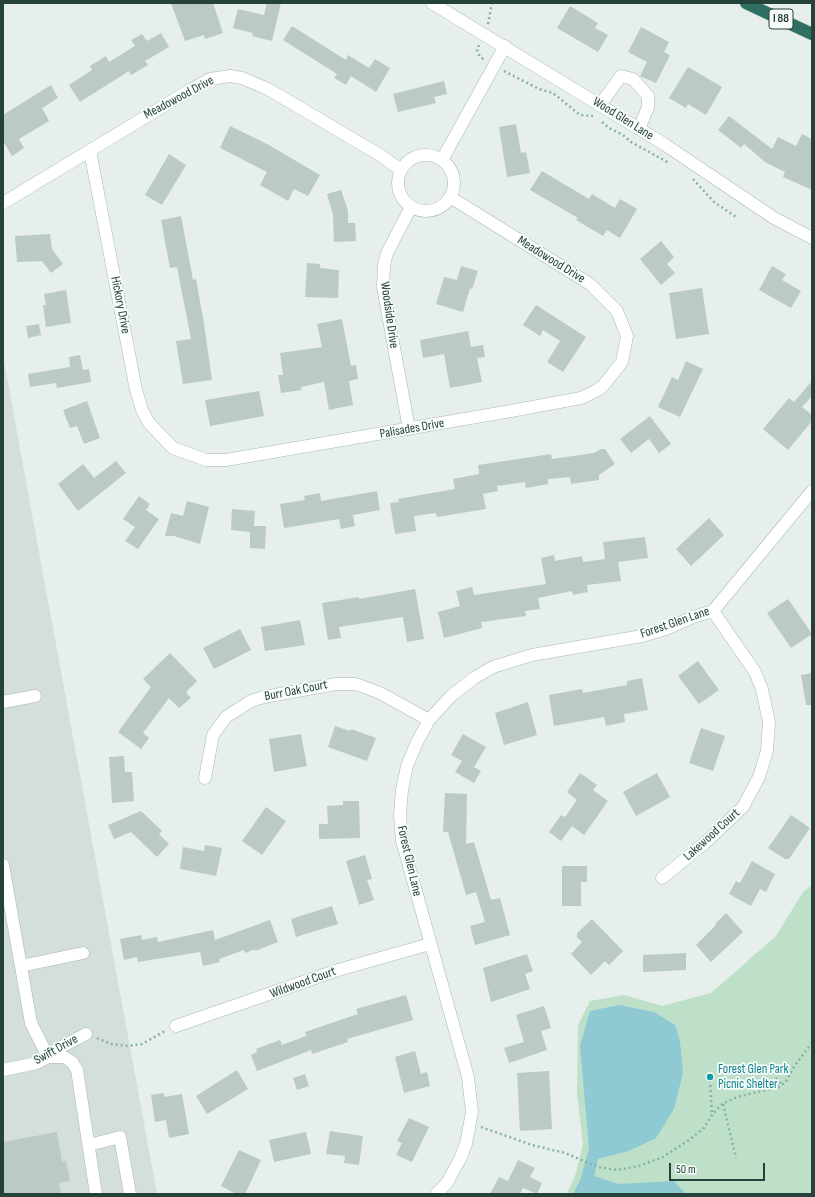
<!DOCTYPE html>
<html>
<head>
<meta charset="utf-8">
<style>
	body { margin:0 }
	#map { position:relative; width:815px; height:1197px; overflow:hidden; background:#e6efeb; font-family:"Sofia Sans Condensed",sans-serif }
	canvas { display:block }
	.frame { position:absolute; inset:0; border:4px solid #24423a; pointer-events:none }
	.scale { position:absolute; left:669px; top:1163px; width:96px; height:18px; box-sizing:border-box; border:2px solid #24423a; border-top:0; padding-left:5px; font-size:12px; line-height:14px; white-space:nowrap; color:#24423a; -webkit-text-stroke:3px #f7fbf9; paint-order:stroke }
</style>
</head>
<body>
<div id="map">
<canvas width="815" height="1197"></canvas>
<div class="frame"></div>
<div class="scale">50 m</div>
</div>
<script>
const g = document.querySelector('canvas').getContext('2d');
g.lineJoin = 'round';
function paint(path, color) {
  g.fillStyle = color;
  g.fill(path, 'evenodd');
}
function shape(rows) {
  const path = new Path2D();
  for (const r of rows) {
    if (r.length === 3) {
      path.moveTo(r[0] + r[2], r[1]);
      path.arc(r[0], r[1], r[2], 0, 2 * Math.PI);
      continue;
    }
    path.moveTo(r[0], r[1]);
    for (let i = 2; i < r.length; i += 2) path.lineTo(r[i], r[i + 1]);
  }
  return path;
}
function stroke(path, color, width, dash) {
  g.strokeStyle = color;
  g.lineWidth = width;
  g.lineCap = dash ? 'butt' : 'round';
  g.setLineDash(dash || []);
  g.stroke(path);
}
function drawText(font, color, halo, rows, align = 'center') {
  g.font = font + ' "Sofia Sans Condensed",sans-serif';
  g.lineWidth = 3.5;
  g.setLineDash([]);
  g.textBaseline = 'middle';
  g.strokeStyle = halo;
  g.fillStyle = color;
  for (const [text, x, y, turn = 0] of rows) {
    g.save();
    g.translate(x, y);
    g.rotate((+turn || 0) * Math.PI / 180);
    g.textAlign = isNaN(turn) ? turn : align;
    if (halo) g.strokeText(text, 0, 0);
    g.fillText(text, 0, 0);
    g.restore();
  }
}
const built = shape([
	[3,356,157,1194,3,1194]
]);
const green = shape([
	[812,885,812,1194,567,1194,576,1173,583,1144,577,1094,578,1025,590,1001,624,995,662,1006,711,993,776,936,803,892]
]);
const water = shape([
	[619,1005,654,1012,675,1025,680,1041,683,1073,674,1109,656,1138,629,1151,598,1159,594,1176,619,1184,674,1181,686,1194,573,1194,581,1178,589,1148,580,1046,590,1011]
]);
const building = shape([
	[171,3,213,3,223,33,205,39,204,35,185,41],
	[267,3,281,3,272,41,252,36,253,33,233,28,238,9,264,15],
	[570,6,598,23,595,28,608,35,598,52,557,28],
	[292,26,346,60,348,55,369,68,375,59,390,68,376,92,351,76,346,85,334,78,337,74,283,40],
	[641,27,669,42,664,52,670,55,656,83,640,76,647,62,628,52],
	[161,33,169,47,145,61,148,65,131,75,129,71,80,102,69,85,92,70,90,66,106,56,109,62,135,46,131,40,142,34,147,41],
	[688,67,722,87,706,115,688,104,686,108,669,98],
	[444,81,447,94,434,97,436,103,398,112,393,94],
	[51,85,58,98,42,108,49,121,19,139,24,148,12,156,3,141,3,115],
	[729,116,772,149,778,137,796,146,802,134,812,139,812,190,783,177,785,172,765,162,744,144,741,148,718,130],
	[516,124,521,153,526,152,530,173,507,177,499,127],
	[230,126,267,144,320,175,308,196,294,189,288,201,260,185,267,172,220,148],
	[169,154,186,165,162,205,145,195],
	[542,171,589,199,592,194,615,208,620,199,637,209,620,238,607,230,603,236,576,220,578,218,530,190],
	[341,190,348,211,348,223,355,223,356,241,334,242,333,215,327,194],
	[181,216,193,280,196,279,204,324,212,380,183,384,176,341,191,339,177,267,170,268,161,220],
	[50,234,52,249,63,264,51,273,42,261,17,262,15,236],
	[661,241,674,257,667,264,675,273,661,285,640,259],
	[307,263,320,264,320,268,339,270,338,298,305,297],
	[461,266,478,271,472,289,470,288,463,312,436,304,444,277,457,280],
	[772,266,786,274,782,280,801,291,791,308,759,290],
	[702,288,709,334,676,339,669,293],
	[66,290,71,323,46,327,43,305,46,305,44,294],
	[536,305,586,337,563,372,547,362,560,341,543,330,540,336,523,325],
	[342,319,351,366,356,365,358,379,349,381,353,405,329,410,324,382,301,387,302,390,281,393,278,375,283,375,280,353,322,347,317,324],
	[39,324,41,335,28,338,26,326],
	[468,331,471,347,483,345,485,357,477,358,482,382,450,388,444,354,423,358,420,340],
	[80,355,83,370,89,369,91,382,57,388,56,383,30,387,28,374,70,367,69,357],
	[686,361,703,369,680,417,658,407,672,377,678,380],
	[812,381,812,396,802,407,812,415,812,421,788,450,763,429,789,398,794,402],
	[259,391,264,416,210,426,205,400],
	[87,401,100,438,84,444,77,426,70,428,63,410],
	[650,416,671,444,659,453,649,439,631,453,620,439],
	[601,449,605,449,615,464,599,475,599,480,571,484,570,477,548,479,548,484,526,488,525,482,497,486,498,491,483,494,486,509,437,517,436,513,414,516,416,531,395,534,390,503,399,502,398,499,455,489,453,479,479,474,478,465,551,454,552,459,594,453],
	[116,461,126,473,78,511,58,484,83,464,94,478],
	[377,491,380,510,353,515,355,526,341,529,339,519,284,528,280,504,305,500,304,496,320,493,321,501],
	[139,496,150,504,146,510,159,519,138,549,125,541,135,527,123,519],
	[187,501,209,507,200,544,174,536,165,536,171,513,183,516],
	[232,509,255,511,254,526,266,526,265,549,250,548,250,532,231,530],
	[709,518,724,535,691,566,676,549],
	[645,537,648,558,618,562,621,581,587,585,588,592,573,595,572,591,538,598,540,609,525,611,526,616,481,622,482,628,444,638,438,612,460,606,456,591,472,587,474,595,546,584,541,558,554,555,555,561,582,556,583,562,605,559,603,542],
	[415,589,424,639,407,642,403,617,339,627,341,638,328,640,322,603,359,597,359,599],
	[788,599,812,634,791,648,767,613],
	[300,620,305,645,265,651,261,627],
	[240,629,251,650,214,669,203,648],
	[170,653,197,681,186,692,191,698,179,708,169,698,143,733,149,738,141,749,118,732,151,687,143,679],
	[698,661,719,690,699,704,678,676],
	[812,673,812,705,806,705,801,675],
	[642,678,648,710,624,714,625,722,606,726,604,717,554,726,549,695,582,689,583,693,627,685,627,681],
	[528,702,537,735,504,745,495,713],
	[335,726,350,731,351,729,376,738,367,761,328,747],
	[701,728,725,736,713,771,689,763],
	[301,734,307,766,274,772,269,739],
	[463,734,486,747,474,767,481,771,474,783,455,772,462,761,451,755],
	[124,756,125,772,132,772,134,801,112,803,109,757],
	[580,773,597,785,593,790,608,801,584,835,572,826,561,841,549,832,561,815,565,817,577,800,567,792],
	[657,773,670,797,636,816,623,792],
	[445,793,467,794,466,844,474,842,491,900,500,898,510,935,475,945,470,926,485,922,476,892,466,895,448,832,443,832],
	[343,801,359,801,360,838,319,839,319,824,328,824,327,806,343,805],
	[266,807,286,821,262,855,242,841],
	[141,811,162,831,159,834,169,844,157,857,131,832,114,839,108,825],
	[791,815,810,828,789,859,785,859,768,848],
	[205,845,222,848,216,876,180,869,183,847,204,851],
	[365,855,372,879,367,880,374,900,359,905,346,861],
	[752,861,775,874,766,892,760,889,751,906,729,894,736,881,740,883],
	[562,866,587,866,587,882,581,882,581,906,562,906],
	[332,906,338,924,296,937,291,919],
	[726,913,743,932,711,962,696,945,716,925,715,924],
	[592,919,623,951,609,965,605,961,591,975,571,954,582,942,577,937,577,933],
	[270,920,278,942,255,951,255,949,245,953,244,950,219,959,220,962,203,966,200,952,138,962,137,957,124,960,120,939,141,935,142,940,157,937,158,942,213,930,215,940],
	[686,953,686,970,643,972,643,955],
	[527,954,533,971,525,974,530,989,491,1002,483,968],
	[406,995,413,1020,347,1039,348,1042,312,1054,311,1050,257,1071,251,1055,257,1052,256,1049,280,1040,282,1045,306,1036,305,1032,358,1014,356,1009],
	[544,1006,551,1028,541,1031,547,1050,509,1063,504,1048,524,1042,516,1015],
	[415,1051,421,1074,427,1072,430,1086,404,1093,395,1057],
	[237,1070,248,1089,207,1114,196,1096],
	[549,1071,552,1129,520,1131,517,1073],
	[305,1074,309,1086,297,1090,293,1078],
	[164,1093,164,1097,182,1094,189,1134,169,1138,166,1120,155,1122,151,1095],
	[409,1118,429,1127,412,1162,396,1155,402,1143,397,1141],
	[330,1131,363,1136,359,1165,344,1163,345,1156,326,1154],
	[57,1132,62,1162,66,1161,70,1181,59,1183,61,1194,3,1194,3,1142],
	[306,1132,311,1154,274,1162,269,1140],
	[239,1150,261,1160,245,1194,236,1194,221,1186],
	[518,1160,535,1168,530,1177,542,1183,537,1194,523,1188,520,1194,490,1194,499,1177,508,1181]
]);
const path = shape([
	[488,24,492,3],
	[479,45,477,50,480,57,485,60],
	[504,71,539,89,553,93,580,115,593,116],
	[602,122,609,128,623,135,631,142,669,163],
	[693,179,714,202,736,217],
	[97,1038,111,1044,128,1046,142,1044,165,1031],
	[776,1078,782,1085],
	[710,1080,712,1115],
	[723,1104,736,1158],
	[481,1127,532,1145,565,1153,598,1167,617,1170,639,1166,663,1157,689,1140,704,1128,712,1115,722,1104,737,1097,779,1087,787,1080,795,1065,812,1043]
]);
const minor = shape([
	[432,3,664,144,774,218,812,238],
	[600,105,621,76,633,79,648,96,648,107,639,129],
	[90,151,136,390,142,410,149,423,173,448,206,460,226,460,511,411,581,398,596,391,603,386,622,362,627,336,617,311,590,284,450,197],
	[426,183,28],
	[442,160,505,46],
	[3,203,192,89,210,79,230,76,242,78,268,89,380,155,401,170],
	[409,429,383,287,384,265,387,253,411,207],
	[3,702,35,696],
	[205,778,213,735,226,717,251,701,264,697,336,684,356,684,380,693,429,720],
	[3,865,31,1023,48,1057,64,1057,72,1062,77,1070,96,1194],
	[662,878,706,842,743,807,759,777,767,751,769,722,762,689,755,672,713,611],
	[21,966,83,953],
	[176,1026,338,970,430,944],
	[3,1070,37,1063,48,1057,59,1048,86,1034],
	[89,1145,120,1137,130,1194],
	[436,1194,447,1183,461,1157,466,1144,472,1112,468,1077,402,841,400,815,402,790,407,766,417,742,429,720,451,696,474,678,493,667,532,655,642,636,666,629,693,617,713,611,812,491]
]);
const highway = shape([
	[746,3,812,34]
]);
const markers = [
	[710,1077,4,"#0f9aa8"]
];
const shields = [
	[781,19,24]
];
const shieldNames = [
	["I 88",781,19]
];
const streetNames = [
	["Meadowood Drive",179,98,-28],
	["Wood Glen Lane",623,119,32],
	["Meadowood Drive",551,260,32],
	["Hickory Drive",120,305,79],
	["Woodside Drive",389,315,82],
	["Palisades Drive",412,429,-10],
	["Forest Glen Lane",675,623,-19],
	["Burr Oak Court",296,691,-11],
	["Lakewood Court",712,835,-42],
	["Forest Glen Lane",409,861,77],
	["Wildwood Court",303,983,-20],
	["Swift Drive",56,1050,-29]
];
const cultureNames = [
	["Forest Glen Park",718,1070],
	["Picnic Shelter",718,1085]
];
paint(built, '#d4dfda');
paint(green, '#bfe0c8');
paint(water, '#8ec9d4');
paint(building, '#bbcac4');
stroke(minor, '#a8b8b2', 13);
stroke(highway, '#c2cac8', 13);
stroke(path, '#86b3a5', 2.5, [2, 3]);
stroke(minor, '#fff', 12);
stroke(highway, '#2f6f62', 12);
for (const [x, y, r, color] of markers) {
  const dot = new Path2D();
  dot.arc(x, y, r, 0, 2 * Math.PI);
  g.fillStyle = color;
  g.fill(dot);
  stroke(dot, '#f7fbf9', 1.5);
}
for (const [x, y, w] of shields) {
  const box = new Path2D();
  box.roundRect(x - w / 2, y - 10, w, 20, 3);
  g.fillStyle = '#f7fbf9';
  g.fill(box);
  stroke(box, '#24423a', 1);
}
drawText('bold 12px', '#24423a', null, shieldNames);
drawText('13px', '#24423a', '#f7fbf9', streetNames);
drawText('13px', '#0d838f', '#f7fbf9', cultureNames, 'left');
</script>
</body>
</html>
